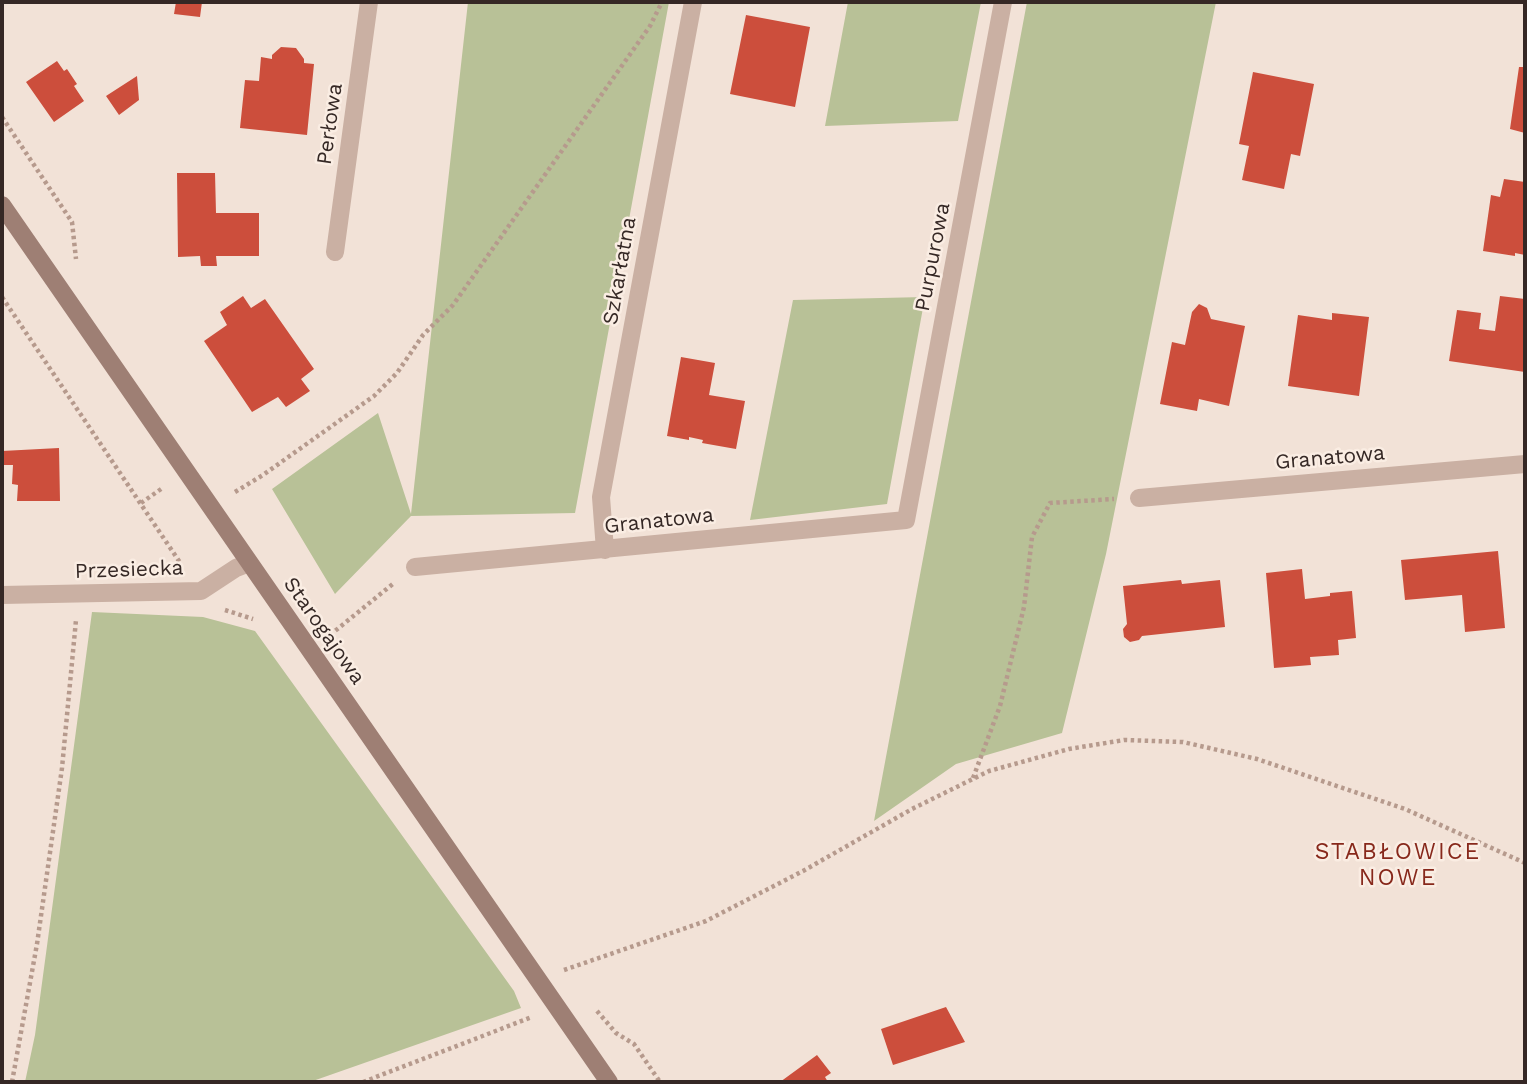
<!DOCTYPE html>
<html>
<head>
<meta charset="utf-8">
<style>
	body { margin:0 }
	#map { position:relative; width:1527px; height:1084px; overflow:hidden; background:#f2e2d7; font-family:"Work Sans",sans-serif }
	canvas { display:block }
	.frame { position:absolute; inset:0; border:4px solid #352825; pointer-events:none }
</style>
</head>
<body>
<div id="map">
<canvas width="1527" height="1084"></canvas>
<div class="frame"></div>
</div>
<script>
const g = document.querySelector('canvas').getContext('2d');
g.lineJoin = 'round';
function paint(path, color) {
  g.fillStyle = color;
  g.fill(path, 'evenodd');
}
function shape(rows) {
  const path = new Path2D();
  for (const r of rows) {
    path.moveTo(r[0], r[1]);
    for (let i = 2; i < r.length; i += 2) path.lineTo(r[i], r[i + 1]);
  }
  return path;
}
function stroke(path, color, width, dash) {
  g.strokeStyle = color;
  g.lineWidth = width;
  g.lineCap = dash ? 'butt' : 'round';
  g.setLineDash(dash || []);
  g.stroke(path);
}
function drawText(font, color, halo, rows, align = 'center') {
  g.font = font + ' "Work Sans",sans-serif';
  g.lineWidth = 5;
  g.setLineDash([]);
  g.textBaseline = 'middle';
  g.strokeStyle = halo;
  g.fillStyle = color;
  for (const [text, x, y, turn = 0] of rows) {
    g.save();
    g.translate(x, y);
    g.rotate((+turn || 0) * Math.PI / 180);
    g.textAlign = isNaN(turn) ? turn : align;
    if (halo) g.strokeText(text, 0, 0);
    g.fillText(text, 0, 0);
    g.restore();
  }
}
const green = shape([
	[468,2,669,2,575,513,411,516,335,594,272,489,378,413,411,514],
	[848,2,981,2,958,121,825,126],
	[1027,2,1216,2,1106,554,1062,733,956,764,874,821],
	[925,297,887,504,750,520,793,300],
	[92,612,203,617,255,631,514,991,521,1008,310,1082,25,1082,35,1035]
]);
const building = shape([
	[176,2,202,2,200,17,174,14],
	[746,15,810,27,795,107,730,94],
	[281,47,296,48,304,59,304,63,314,64,307,135,240,128,245,80,259,81,261,57,272,59,272,55],
	[57,61,64,71,67,69,77,84,74,86,84,101,54,122,26,82],
	[1519,67,1525,67,1525,133,1510,129],
	[1253,72,1314,84,1300,156,1291,154,1284,189,1242,180,1249,146,1239,144],
	[137,76,139,100,119,115,106,96],
	[177,173,215,173,216,213,259,213,259,256,216,256,217,266,201,266,200,256,178,257],
	[1504,179,1525,182,1525,255,1515,253,1515,256,1483,251,1491,195,1500,197],
	[243,296,251,308,265,299,314,369,301,379,310,391,286,407,278,397,252,412,204,341,227,325,220,312],
	[1500,296,1525,299,1525,372,1449,361,1457,310,1481,313,1479,329,1495,331],
	[1199,304,1207,308,1211,319,1245,326,1229,406,1199,399,1197,411,1160,404,1172,342,1185,345,1192,312],
	[1332,313,1369,317,1359,396,1288,386,1298,315,1332,320],
	[681,357,715,363,709,395,745,401,736,449,702,443,703,440,689,437,689,440,667,436],
	[59,448,60,501,17,501,18,485,12,484,13,465,2,465,2,451],
	[1498,551,1505,628,1465,632,1462,595,1405,600,1401,560],
	[1302,569,1305,599,1330,596,1330,593,1352,591,1356,638,1338,640,1339,655,1310,657,1311,665,1274,668,1266,573],
	[1181,580,1182,584,1220,580,1225,627,1142,636,1139,640,1130,642,1124,637,1123,629,1127,624,1123,586],
	[946,1007,965,1042,893,1065,881,1029],
	[817,1055,831,1073,825,1077,828,1082,780,1082]
]);
const path = shape([
	[2,117,72,222,76,259],
	[2,297,181,564],
	[235,492,263,475,374,396,397,373,423,335,453,305,650,26,662,2],
	[141,503,164,487],
	[225,610,253,619],
	[330,635,394,583],
	[973,778,1000,706,1024,607,1032,537,1050,503,1114,499],
	[564,970,706,921,803,871,912,809,989,771,1069,749,1124,740,1183,742,1257,759,1405,809,1525,863],
	[597,1011,616,1033,634,1044,660,1082],
	[12,1082,37,944,62,768,76,620],
	[363,1082,532,1017]
]);
const lane = shape([
	[335,252,369,2]
]);
const street = shape([
	[1139,498,1525,464],
	[605,550,601,497,693,2],
	[415,567,906,520,1003,2],
	[2,595,201,591,236,568,249,563]
]);
const secondary = shape([
	[2,205,609,1082]
]);
const streetNames = [
	["Perłowa",330,124,-82],
	["Purpurowa",933,257,-79],
	["Szkarłatna",620,271,-80],
	["Granatowa",1330,458,-5],
	["Granatowa",659,521,-6],
	["Przesiecka",129,570,-2],
	["Starogajowa",324,631,55]
];
const neighbourhoodNames = [
	["STABŁOWICE",1398,852],
	["NOWE",1398,878]
];
paint(green, '#b8c197');
paint(building, '#cc4e3c');
stroke(path, '#b69a8d', 4.5, [3.5, 3.5]);
stroke(lane, '#cab0a3', 18);
stroke(street, '#cab0a3', 18);
stroke(secondary, '#9e7f74', 18);
drawText('21px', '#352825', '#faede3', streetNames);
g.letterSpacing = '2px';
drawText('23px', '#87281b', '#faede3', neighbourhoodNames);
g.letterSpacing = '0px';
</script>
</body>
</html>
